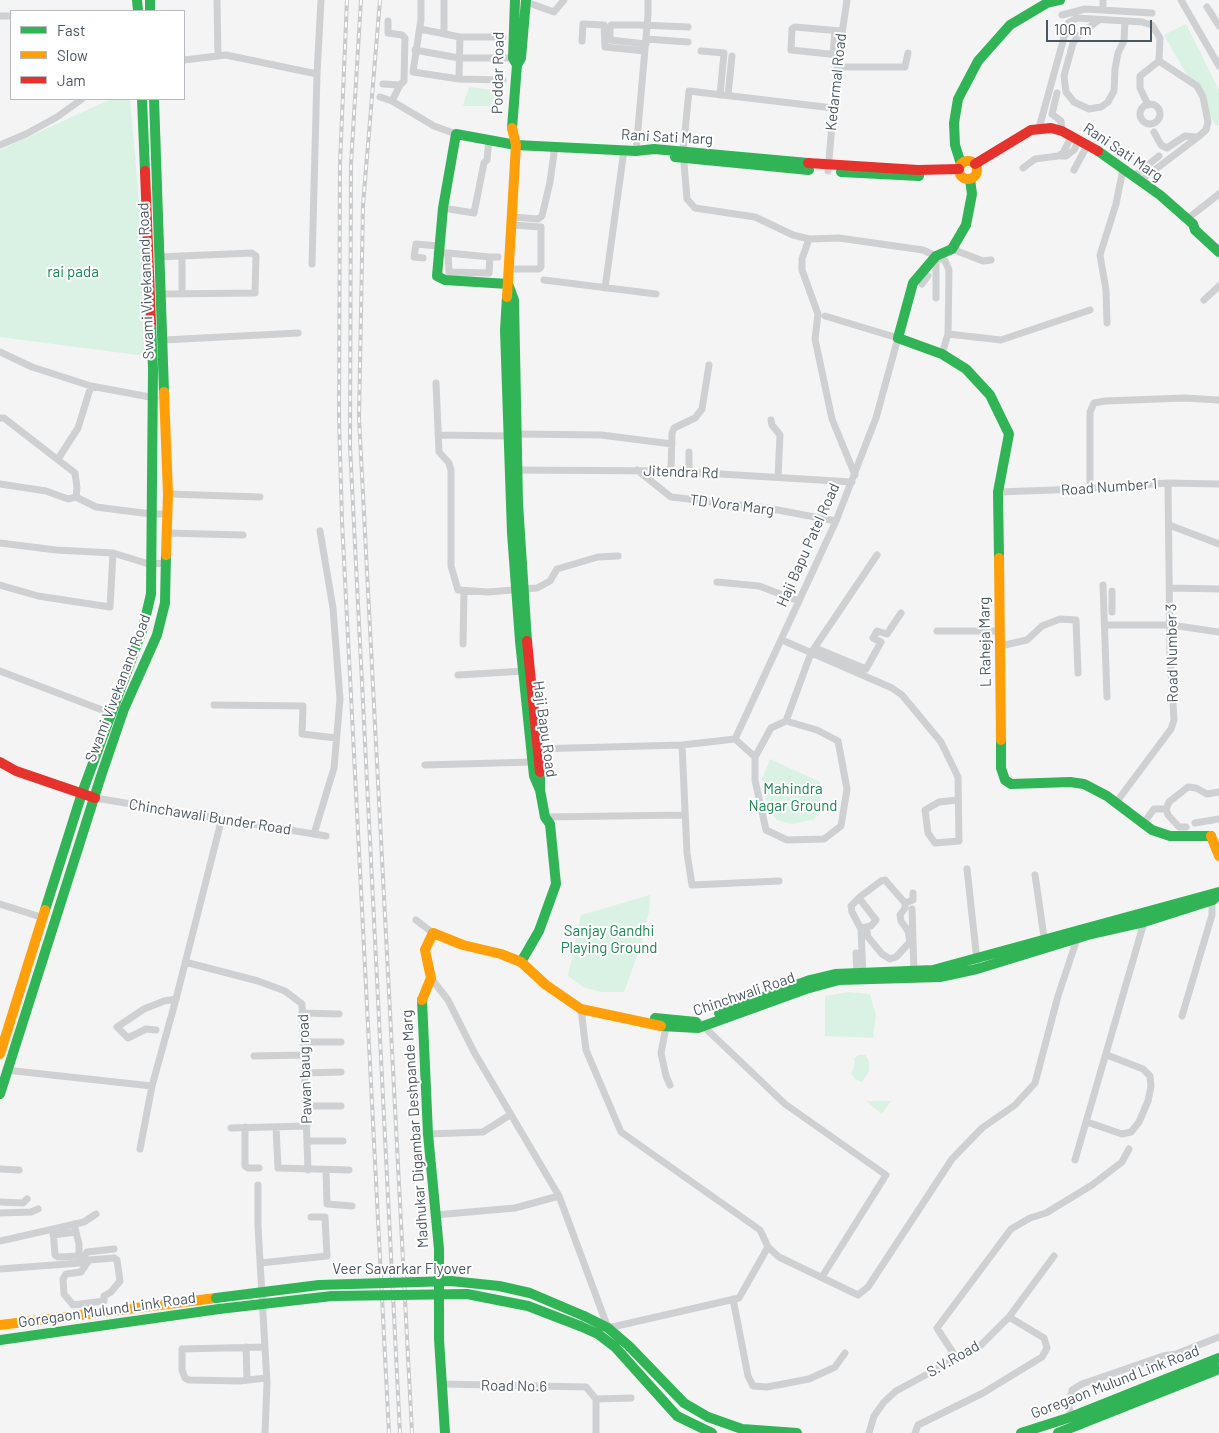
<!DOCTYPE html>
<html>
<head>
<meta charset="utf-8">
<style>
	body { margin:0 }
	#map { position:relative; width:1219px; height:1433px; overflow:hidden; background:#f4f4f4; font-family:Barlow,sans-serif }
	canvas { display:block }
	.legend { position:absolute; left:10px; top:10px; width:175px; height:90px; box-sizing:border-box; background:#fff; border:1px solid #b7bbc0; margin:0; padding:6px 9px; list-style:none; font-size:15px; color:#4a5661 }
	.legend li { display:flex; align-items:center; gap:10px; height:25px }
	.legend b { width:25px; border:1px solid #b7bbc0 }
	.scale { position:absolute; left:1046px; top:20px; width:106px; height:22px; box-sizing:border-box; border:2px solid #4a5661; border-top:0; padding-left:6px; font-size:15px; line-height:18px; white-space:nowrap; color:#4a5661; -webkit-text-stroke:4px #fff; paint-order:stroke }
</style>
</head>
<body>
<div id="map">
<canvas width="1219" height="1433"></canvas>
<ul class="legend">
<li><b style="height:6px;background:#30b455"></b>Fast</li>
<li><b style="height:6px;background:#ff9f0a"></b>Slow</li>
<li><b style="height:6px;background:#e5322d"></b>Jam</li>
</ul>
<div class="scale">100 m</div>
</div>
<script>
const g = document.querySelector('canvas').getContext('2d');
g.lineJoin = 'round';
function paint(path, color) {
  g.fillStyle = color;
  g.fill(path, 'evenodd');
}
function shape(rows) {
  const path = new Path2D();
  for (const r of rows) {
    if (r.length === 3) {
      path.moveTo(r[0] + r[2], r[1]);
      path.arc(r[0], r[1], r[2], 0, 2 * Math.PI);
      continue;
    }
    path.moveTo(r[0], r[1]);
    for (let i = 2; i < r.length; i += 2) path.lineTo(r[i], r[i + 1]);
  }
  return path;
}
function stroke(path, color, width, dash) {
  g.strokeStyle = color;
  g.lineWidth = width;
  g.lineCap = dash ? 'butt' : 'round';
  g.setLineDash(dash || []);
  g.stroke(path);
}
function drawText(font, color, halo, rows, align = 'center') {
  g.font = font + ' Barlow,sans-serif';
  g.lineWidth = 4;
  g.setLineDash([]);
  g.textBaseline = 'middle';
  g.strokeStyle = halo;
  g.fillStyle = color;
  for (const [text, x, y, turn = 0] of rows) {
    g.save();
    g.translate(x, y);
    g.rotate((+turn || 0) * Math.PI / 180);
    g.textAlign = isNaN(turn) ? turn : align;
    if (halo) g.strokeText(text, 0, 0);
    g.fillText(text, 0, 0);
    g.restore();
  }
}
const green = shape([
	[1186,24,1219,90,1219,125,1216,126,1164,35],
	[469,87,501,91,499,106,463,106],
	[111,99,130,99,153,357,0,337,0,150],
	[770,759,820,782,820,801,815,819,792,824,777,820,768,809,762,779],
	[650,895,649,911,641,945,624,992,601,992,583,987,568,976,581,915],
	[849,992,870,994,876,1015,873,1038,825,1036,825,996],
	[858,1055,865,1055,869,1061,869,1071,862,1082,856,1080,851,1074,855,1063,854,1059],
	[866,1101,891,1101,882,1114]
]);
const street = shape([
	[217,0,218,56],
	[421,0,421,19,413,72,459,79,503,80],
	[444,0,444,34],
	[1181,0,1219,66],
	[526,2,554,12,564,0],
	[1207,7,1219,26],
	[1103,10,1103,0],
	[1062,15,1085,9,1152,13],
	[0,16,11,16],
	[1099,20,1079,35,1073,43,1064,76,1066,92,1074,102,1089,109,1101,107,1108,102,1114,91,1115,69,1118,53,1124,41,1125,21],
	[420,29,460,37,503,37],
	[646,39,688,42],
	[582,41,583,24,604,25,605,47,645,51],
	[646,44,610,40,610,27,611,25,639,25,688,27],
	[415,50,459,58,517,58],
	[701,51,724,53,720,95],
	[833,55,835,31],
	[839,55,791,50,792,29,795,27,841,31],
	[184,60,226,55,317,74,321,0],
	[837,67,905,67,908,53],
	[459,79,460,37],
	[383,84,400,85,404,81,405,38,402,35,388,33,388,21],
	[400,85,392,101,434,126,456,134],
	[1057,93,1052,114,1061,121,1062,131],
	[728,95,732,56],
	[380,97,392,101],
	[1150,114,10],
	[1148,105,1140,88,1140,76,1159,61],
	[833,108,689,91,683,151,687,199,695,208,755,217,793,235,809,239,839,238,923,250,936,256,945,261,949,270,948,334,942,354],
	[1039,128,1068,23,1077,18,1142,22,1152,25,1160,38,1159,61,1197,86,1203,97,1208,122,1206,130,1198,137,1140,181],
	[1154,132,1161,145,1167,148,1185,136,1198,137],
	[0,145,26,134,57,117,82,99],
	[636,151,648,15,648,0],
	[1061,156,1066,156,1074,150,1079,139],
	[1023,168,1035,159,1058,156,1063,153,1072,135],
	[1074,170,1088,144],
	[828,171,837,67,847,0],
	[1134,176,1159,156],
	[443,208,474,213,484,163,487,160,489,139],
	[512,217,538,219,542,216,550,182,555,146],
	[1187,219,1219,194],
	[809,239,802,259,802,270,818,314,815,339,832,419,855,475],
	[952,249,983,261,991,260],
	[437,253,448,253,490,257,489,273,449,272,448,253],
	[182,256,182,294],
	[159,257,252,253,256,256,255,293,162,294],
	[490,257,498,257],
	[423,258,414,257,416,244,438,246],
	[312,264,317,74],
	[509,269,539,269,541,267,541,227,512,225],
	[544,280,656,294],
	[922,284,928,276],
	[605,288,624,150],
	[936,298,936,256],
	[1204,300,1219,286],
	[1107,323,1106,290,1100,255,1116,204,1123,169],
	[948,334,1001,340,1090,310],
	[164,340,298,333],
	[0,352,32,367,91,386,155,398],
	[436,383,439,452,449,463,451,470,451,566,458,590,488,592,537,588,550,581,557,569,598,557,618,556],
	[0,418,4,418,75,473,77,488,76,497],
	[771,420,772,425,780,435,778,477],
	[515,434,601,435,672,444],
	[438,435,508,436],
	[58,459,78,428,91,386],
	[513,470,671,471,852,482],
	[637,470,671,497,767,508,836,521],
	[671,471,672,433,674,428,695,418,702,409,709,365],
	[689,472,689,452],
	[0,484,46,491,68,499,76,497,96,507,151,514,167,514],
	[1090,489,1090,412,1094,403,1105,401,1185,398,1218,400],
	[998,492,1081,489,1168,483,1219,484],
	[168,494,260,497],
	[1169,525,1219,544],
	[166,533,243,535],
	[0,543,56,550,113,553,149,564,167,563],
	[717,582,759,586,799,601],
	[0,585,38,596,110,607,113,553],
	[1103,585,1107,697],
	[1171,588,1219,589],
	[1112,591,1112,612],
	[1105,625,1171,625,1219,632],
	[937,631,1000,631],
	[782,640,892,688,902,695,941,742,958,777,959,841,935,843,928,833,925,810,939,802,958,800],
	[463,644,464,591],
	[1000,646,1027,640,1042,626,1060,619,1076,620,1078,673],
	[815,648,866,669,881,642,873,638,877,631,887,634,901,613],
	[0,671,110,713],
	[458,675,525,671],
	[214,705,303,706,302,734,336,738],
	[786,721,817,730,838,741,847,789,841,826,824,839,787,840,766,830,755,780,755,757,771,728,786,721],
	[786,721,811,653,877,555],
	[735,739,755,757],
	[682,745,687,853,692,885,779,881],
	[534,749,682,745,735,739,836,521,876,418,898,338,825,316],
	[425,765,532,762],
	[95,798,326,836],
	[1115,804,1171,729,1174,720,1170,653,1168,483],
	[545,817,685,815],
	[1195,823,1219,819],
	[1143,824,1154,809,1166,809],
	[1186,827,1179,827,1168,815,1166,809,1169,802,1188,787,1196,788,1207,794,1219,792],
	[314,834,334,768,340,699,333,608,320,531],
	[967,869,977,961],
	[1035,875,1045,944],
	[859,898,876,920,871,926,861,928],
	[905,903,913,900,913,893],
	[0,904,44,918],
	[912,909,914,973],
	[416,920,433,933],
	[856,953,857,978],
	[185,962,258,981,285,991,302,1004,308,1170],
	[863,977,861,929,852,912,851,906,861,896,881,881,885,880,905,903,905,908,900,915,901,921,908,931,910,942,896,957,890,959,882,954,868,937,867,932],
	[431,978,448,1000,474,1052,559,1196,608,1328,739,1298,768,1247],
	[581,1009,586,1050,621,1132,760,1230,768,1247,779,1257,858,1295,868,1287,952,1159,982,1128,1015,1105,1035,1083,1058,996,1078,936],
	[302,1013,339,1014],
	[1182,1016,1212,915,1212,898],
	[667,1022,661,1053,666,1076,670,1085],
	[700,1023,785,1104,886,1175,822,1277],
	[156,1030,146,1029,128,1038,117,1027,144,1009,164,1001,176,999],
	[304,1042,341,1042],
	[254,1056,304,1055],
	[6,1070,152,1086],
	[305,1073,341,1072],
	[306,1106,341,1106],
	[1087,1122,1122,1134,1131,1132,1139,1122,1148,1101,1151,1086,1150,1076,1143,1069,1107,1055],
	[245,1127,245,1166,248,1168,259,1168],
	[276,1127,278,1168,349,1170],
	[231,1128,307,1126],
	[428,1134,483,1132,510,1115],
	[308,1141,343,1141],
	[140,1149,152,1086,176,999,222,818],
	[1075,1160,1145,919],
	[0,1169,19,1170],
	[326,1171,327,1204,352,1206],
	[258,1185,258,1226,267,1383,265,1433],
	[0,1202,23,1203,27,1199],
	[0,1213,31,1212,38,1209],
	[435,1215,515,1208,559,1196],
	[53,1229,55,1255,58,1257,79,1256,79,1244,74,1224],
	[53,1235,76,1232],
	[0,1241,84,1222,96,1214],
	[114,1258,117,1260,120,1281,111,1292,104,1296,104,1301,73,1305,64,1294,63,1279,66,1274,81,1272,89,1260,114,1258],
	[260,1263,327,1256,325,1217,311,1217],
	[0,1269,80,1263,87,1252,114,1249],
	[733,1299,748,1376,753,1386,767,1387,809,1379,835,1367,845,1353],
	[246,1347,247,1379],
	[265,1347,182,1349,182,1370,185,1378,189,1380,240,1381,266,1378],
	[957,1359,937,1328,1011,1229,1030,1218,1046,1213,1092,1185,1122,1162,1129,1149],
	[442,1384,586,1387,596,1399,596,1433],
	[596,1399,631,1398],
	[1071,1417,1069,1407,1072,1390,1082,1384,1163,1356,1176,1354,1219,1337],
	[869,1433,874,1416,884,1402,896,1391,981,1345,1009,1317,1054,1256],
	[915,1433,918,1425,983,1393,1042,1357,1047,1348,1044,1338,1009,1317]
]);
const fast = shape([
	[137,0,138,11],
	[150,0,150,11],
	[517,65,521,58,526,0],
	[142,99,145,171],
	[154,99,164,392],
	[512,128,517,65,513,58,515,0],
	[1098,151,1160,195,1193,224,1195,230,1219,252],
	[675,157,809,170],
	[961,164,955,145,954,123,958,99,978,61,1010,25,1047,3,1060,0],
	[841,172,919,176],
	[970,179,972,194,966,225,952,249,936,256,913,283,898,338,942,354,966,369,990,395,1009,434,998,492,999,558],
	[508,284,514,300,518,503,527,641],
	[508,284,445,280,437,276,443,208,456,134,516,145,636,151,654,149,808,163],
	[507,297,505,330,512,533,520,641,534,776,540,790,540,772],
	[1001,740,1001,768,1005,780,1011,784,1070,782,1084,784,1107,796,1152,830,1170,836,1211,836],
	[45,910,82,793,143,628,151,594,153,368,151,323],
	[521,962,539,931,556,884,550,824,545,817,540,790],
	[422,1000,428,1134,439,1249,439,1339,445,1433],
	[719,1013,810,980,835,974,933,970,1219,892],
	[655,1018,696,1022],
	[661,1026,698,1028,806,989,839,980,940,977,977,969,1091,934,1144,922,1213,900,1219,894],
	[0,1094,101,776,124,709,157,635,165,603,166,555],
	[584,1316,608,1328,629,1346,684,1403,708,1417,742,1429,797,1433],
	[580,1326,598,1334,615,1347,677,1416,712,1433],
	[0,1340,219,1309],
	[1021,1433,1071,1417,1219,1358],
	[1058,1433,1219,1369]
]);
const slow = shape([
	[968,170,9],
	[507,297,516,145,512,128],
	[164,392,168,494,166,555],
	[999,558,1001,740],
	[1211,836,1219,856],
	[422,1000,431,978,425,950,433,933,463,945,501,954,521,962,546,985,581,1009,661,1026],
	[0,1054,45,910],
	[0,1325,216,1298]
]);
const jam = shape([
	[808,163,918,170,959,169],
	[975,164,1031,130,1051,128,1062,131,1098,151],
	[145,171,151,323],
	[527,641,540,772],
	[0,762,16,771,95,798]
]);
const rail = shape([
	[347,0,340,163,339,418,342,521,389,1433],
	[361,0,351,164,350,446,400,1433],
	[380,0,363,205,359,418,412,1433]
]);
const fastBridge = shape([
	[216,1298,319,1285,451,1281,499,1286,530,1293,584,1316],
	[219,1309,332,1296,467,1294,528,1306,580,1326]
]);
const streetNames = [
	["Poddar Road",498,73,-89],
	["Kedarmal Road",836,82,-84],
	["Rani Sati Marg",667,137,3],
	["Rani Sati Marg",1123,152,34],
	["Swami Vivekanand Road",146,281,-92],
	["Jitendra Rd",681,472,2],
	["Road Number 1",1109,487,-4],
	["TD Vora Marg",732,505,7],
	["Haji Bapu Patel Road",808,545,-66],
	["L Raheja Marg",985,642,-91],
	["Road Number 3",1172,653,-91],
	["Swami Vivekanand Road",118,688,-69],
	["Haji Bapu Road",545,729,82],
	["Chinchawali Bunder Road",210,817,9],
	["Chinchwali Road",744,994,-19],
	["Pawan baug road",305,1069,-92],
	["Madhukar Digambar Deshpande Marg",415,1129,-94],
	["Veer Savarkar Flyover",402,1269],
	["Goregaon Mulund Link Road",107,1310,-8],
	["S.V.Road",953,1359,-30],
	["Goregaon Mulund Link Road",1115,1382,-21],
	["Road No.6",514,1386,1]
];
const parkNames = [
	["rai pada",73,272],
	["Mahindra",793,789],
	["Nagar Ground",793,806],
	["Sanjay Gandhi",609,931],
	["Playing Ground",609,948]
];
paint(green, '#d9f2e3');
stroke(street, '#ced0d2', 7);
stroke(fast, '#30b455', 10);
stroke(slow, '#ff9f0a', 10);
stroke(jam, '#e5322d', 10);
stroke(rail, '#c9cacc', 4);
stroke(rail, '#fff', 2, [5.5]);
stroke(fastBridge, '#30b455', 10);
drawText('15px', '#4a5661', '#fff', streetNames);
drawText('15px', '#17864f', '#fff', parkNames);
</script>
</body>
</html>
